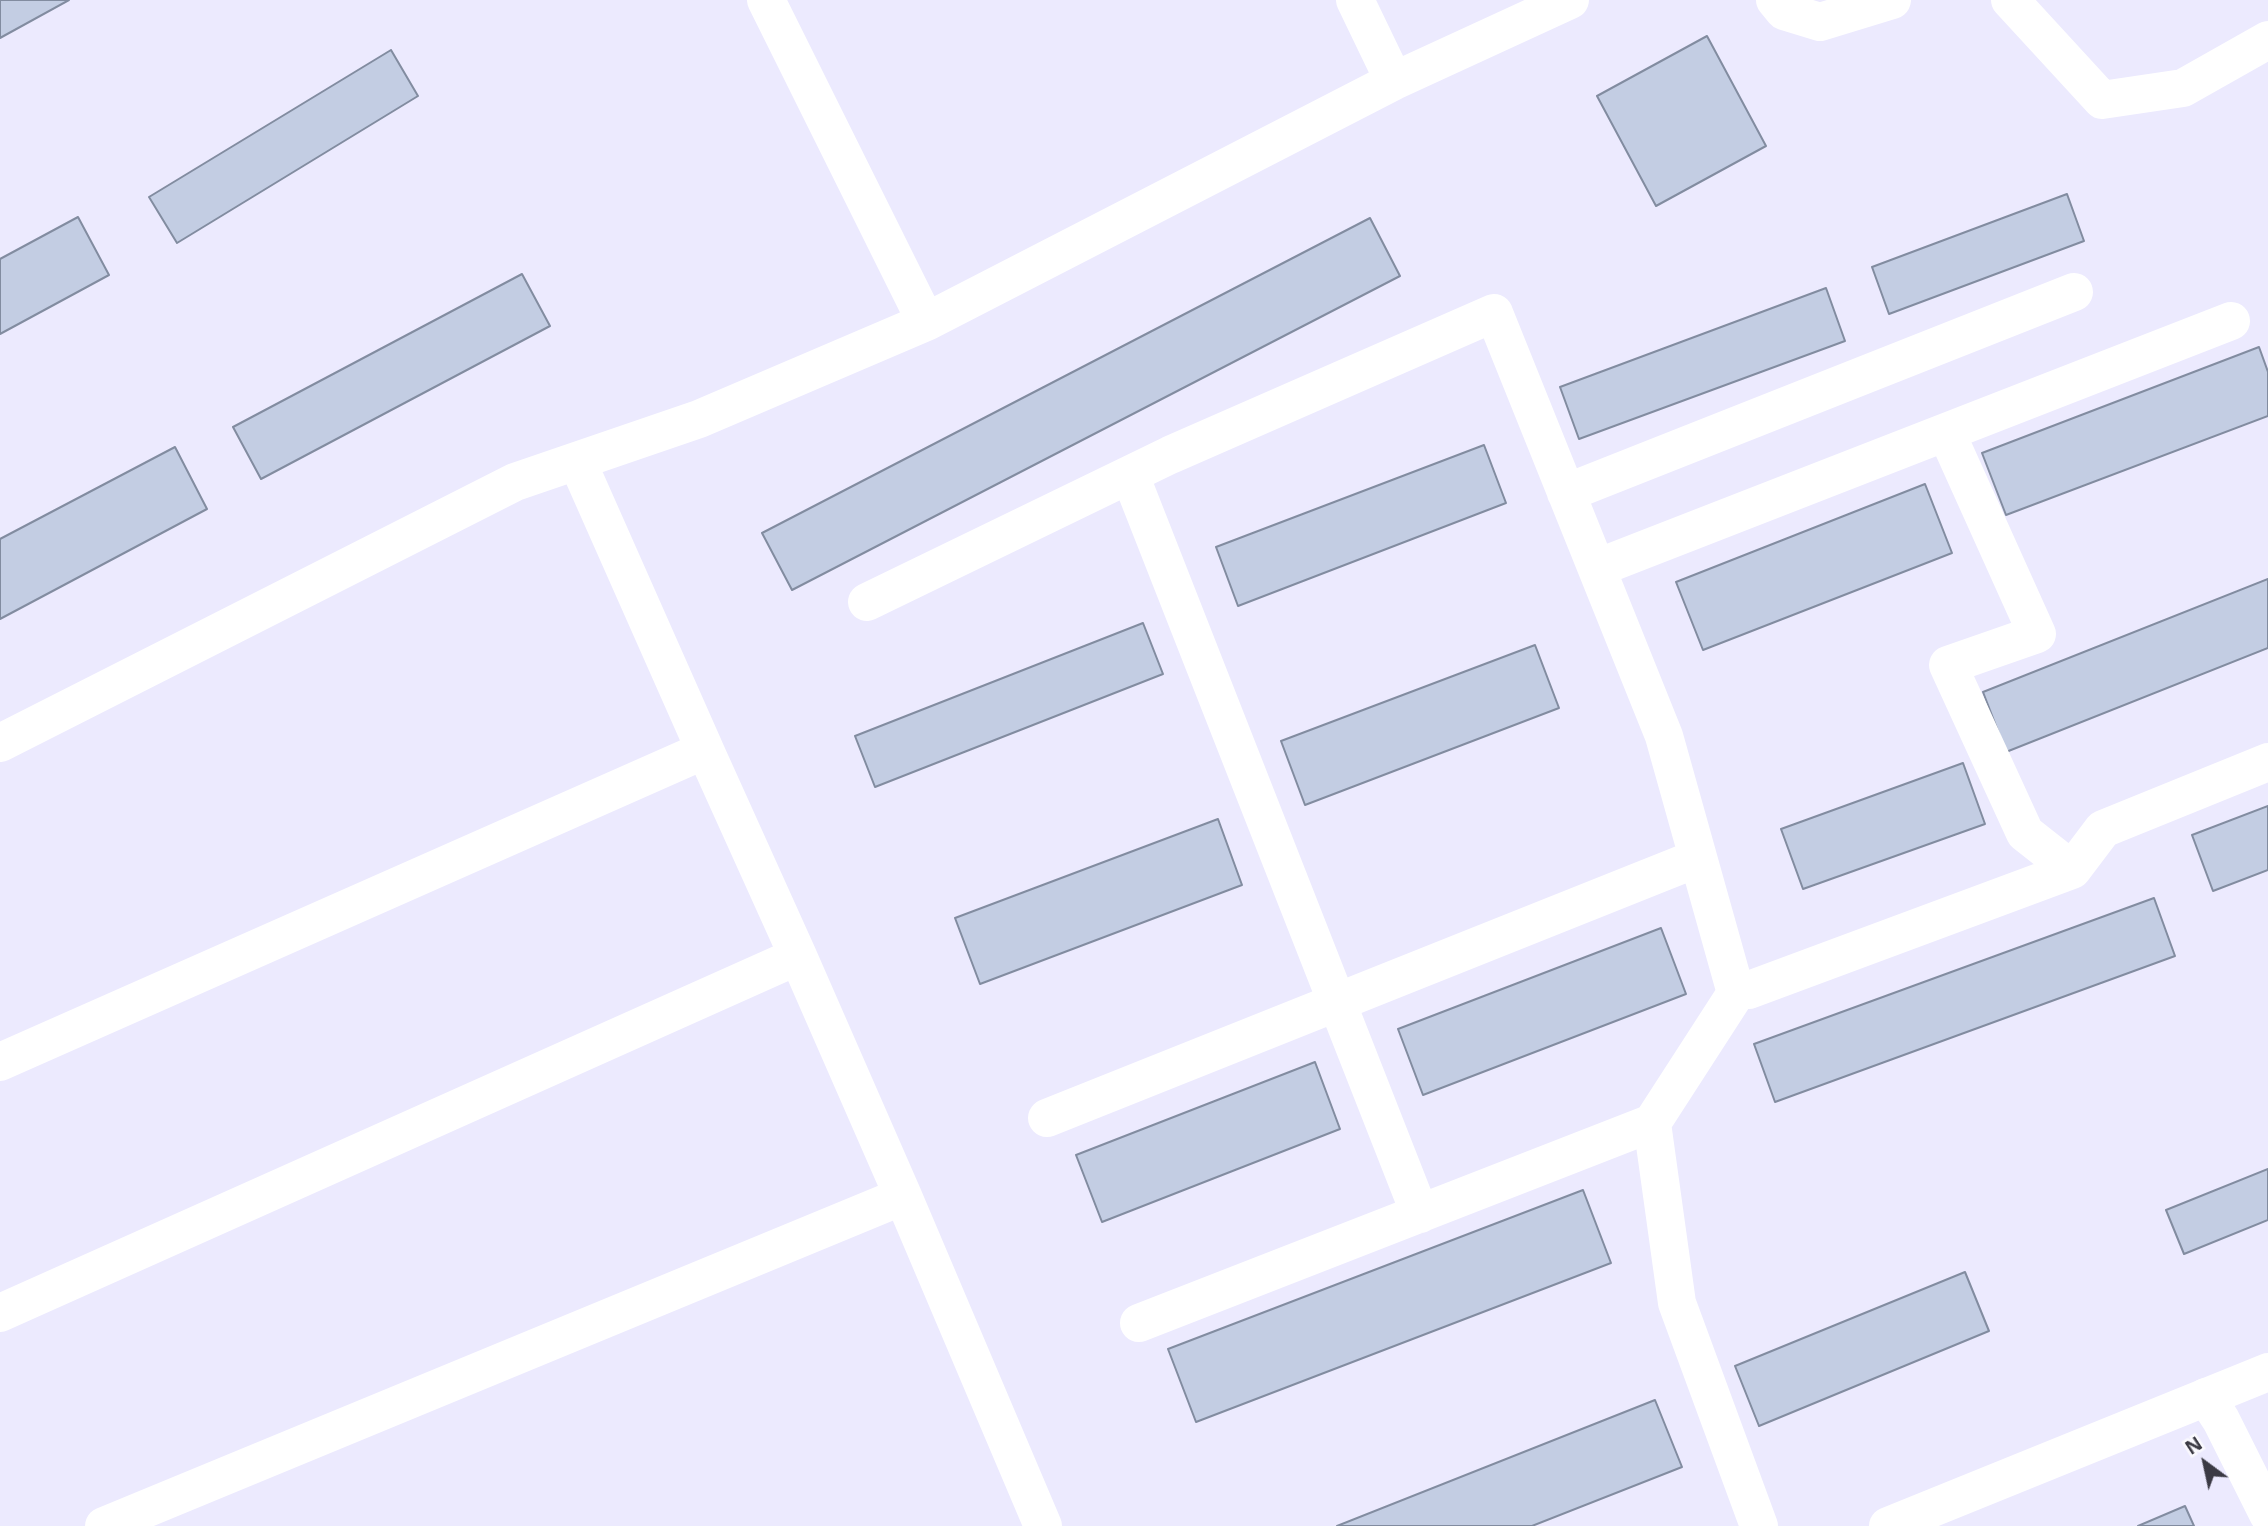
<!DOCTYPE html>
<html>
<head>
<meta charset="utf-8">
<style>
	body { margin:0 }
	#map { position:relative; width:2268px; height:1526px; overflow:hidden; background:#eceafe; font-family:"Noto Sans",sans-serif }
	canvas { display:block }
	.north { position:absolute; left:2170px; top:1428px; width:70px; height:70px; -webkit-text-stroke:5px #faf9fe; paint-order:stroke; rotate:327deg; font-size:19px; font-weight:700; line-height:28px; text-align:center; color:#3b3a44 }
	.north::after { content:''; display:block; margin:auto; width:24px; height:32px; background:#3b3a44; clip-path:polygon(50% 0,100% 100%,50% 72%,0 100%) }
</style>
</head>
<body>
<div id="map">
<canvas width="2268" height="1526"></canvas>
<div class="north">N</div>
</div>
<script>
const g = document.querySelector('canvas').getContext('2d');
g.lineJoin = 'round';
function paint(path, color) {
  g.fillStyle = color;
  g.fill(path, 'evenodd');
}
function shape(rows) {
  const path = new Path2D();
  for (const r of rows) {
    path.moveTo(r[0], r[1]);
    for (let i = 2; i < r.length; i += 2) path.lineTo(r[i], r[i + 1]);
  }
  return path;
}
function stroke(path, color, width, dash) {
  g.strokeStyle = color;
  g.lineWidth = width;
  g.lineCap = dash ? 'butt' : 'round';
  g.setLineDash(dash || []);
  g.stroke(path);
}
const building = shape([
	[0,0,69,0,0,38,0,0],
	[1707,36,1766,146,1656,206,1597,96,1707,36],
	[391,50,418,96,177,243,149,197,391,50],
	[2067,194,2084,241,1889,314,1872,267,2067,194],
	[78,217,109,275,0,334,0,259,78,217],
	[1370,218,1400,276,792,590,762,533,1370,218],
	[522,274,550,326,261,479,233,427,522,274],
	[1826,288,1845,341,1579,439,1560,387,1826,288],
	[2259,347,2268,372,2268,416,2006,515,1982,453,2259,347],
	[1484,445,1506,503,1238,606,1216,547,1484,445],
	[175,447,207,509,0,619,0,539,175,447],
	[1925,484,1952,553,1703,650,1676,582,1925,484],
	[2268,579,2268,648,2006,752,1983,692,2268,579],
	[1143,623,1163,674,875,787,855,736,1143,623],
	[1535,645,1559,708,1305,805,1281,741,1535,645],
	[1963,763,1985,824,1803,889,1781,829,1963,763],
	[2268,806,2268,870,2213,891,2192,835,2268,806],
	[1218,819,1242,885,980,984,955,918,1218,819],
	[2154,898,2175,956,1775,1102,1754,1044,2154,898],
	[1661,928,1686,994,1423,1095,1398,1029,1661,928],
	[1315,1062,1340,1129,1102,1222,1076,1155,1315,1062],
	[2268,1169,2268,1220,2184,1254,2166,1210,2268,1169],
	[1583,1190,1611,1263,1196,1422,1168,1349,1583,1190],
	[1965,1272,1989,1331,1759,1426,1735,1366,1965,1272],
	[1655,1400,1682,1467,1532,1526,1337,1526,1655,1400],
	[2185,1506,2194,1526,2138,1526,2185,1506]
]);
const street = shape([
	[766,0,926,322],
	[1355,0,1394,81],
	[1775,0,1784,11,1820,22,1892,0],
	[2010,0,2102,100,2183,88,2268,40],
	[1946,432,2037,634,1948,665,2025,833,2072,870],
	[577,461,705,750],
	[1130,475,1420,1214],
	[1566,493,2074,292],
	[1597,568,2231,321],
	[867,602,1170,455,1494,313,1664,736,1736,993,1652,1123,1677,1303,1759,1526],
	[0,743,515,482,699,419,926,322,1394,81,1570,0],
	[1749,990,2072,870,2103,829,2268,762],
	[0,1062,705,750,798,956],
	[1047,1118,1698,858],
	[0,1313,798,956,903,1196,1043,1526],
	[1139,1323,1652,1123],
	[2206,1397,2221,1420,2268,1514],
	[104,1526,903,1196]
]);
const secondary = shape([
	[1888,1526,2268,1372]
]);
paint(building, '#c3cde3');
stroke(building, '#828ca0', 2);
stroke(street, '#fff', 38);
stroke(secondary, '#fff', 38);
</script>
</body>
</html>
